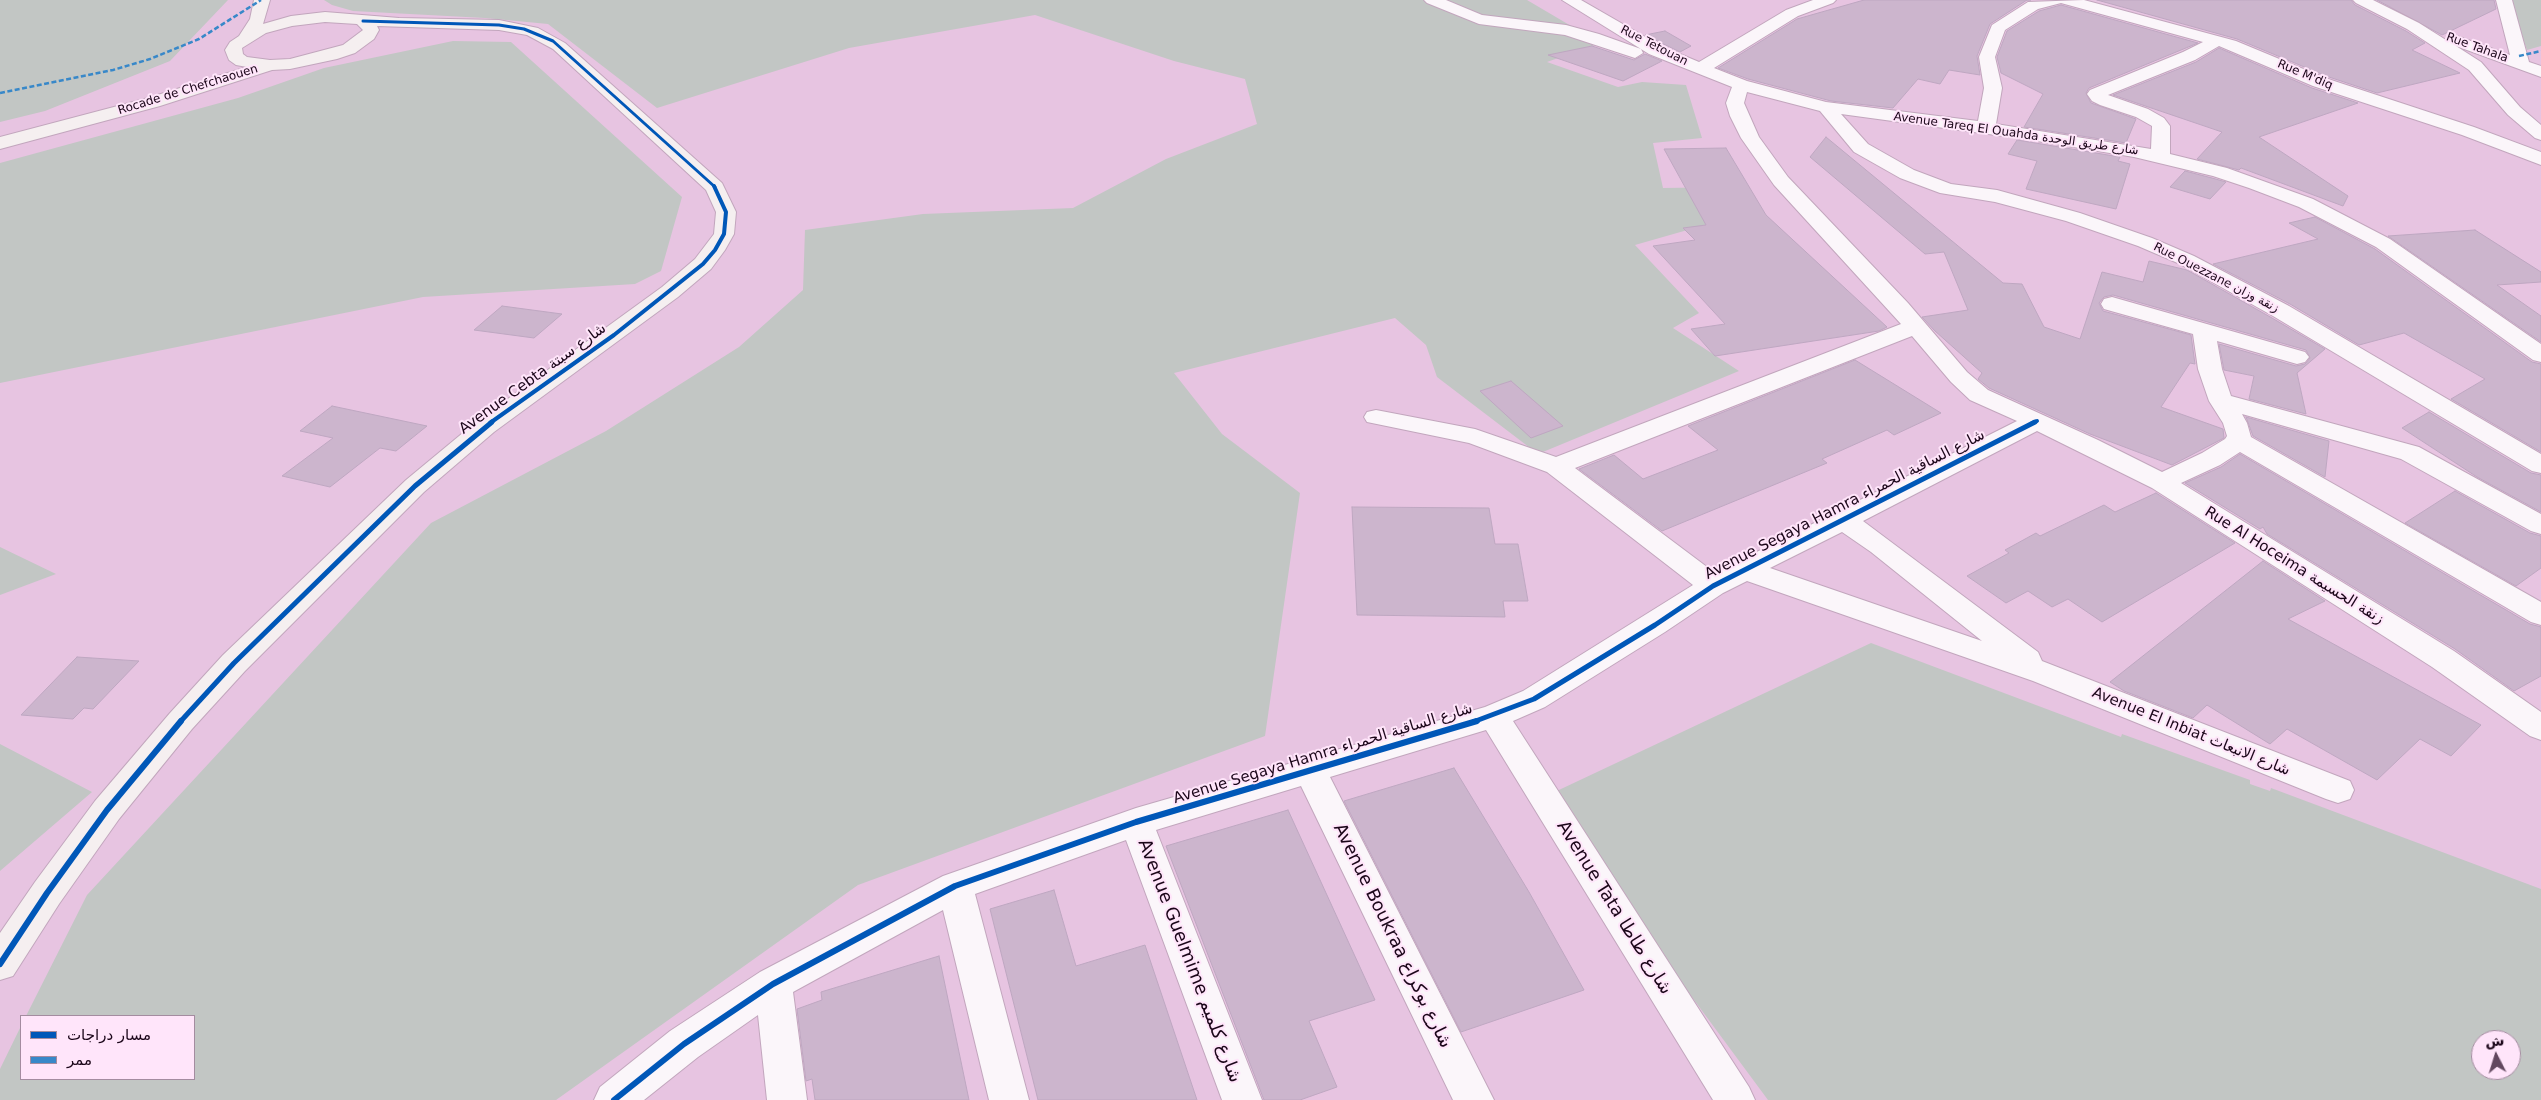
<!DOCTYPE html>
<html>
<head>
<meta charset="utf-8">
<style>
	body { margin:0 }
	#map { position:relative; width:2541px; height:1100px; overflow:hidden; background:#e7c4e1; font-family:"DejaVu Sans",Cairo,sans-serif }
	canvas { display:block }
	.legend { position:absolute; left:20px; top:1015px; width:175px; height:65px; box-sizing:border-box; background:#ffe5fa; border:1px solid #a48ca0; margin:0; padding:6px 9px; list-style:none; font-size:15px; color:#1b0619 }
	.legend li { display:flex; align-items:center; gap:10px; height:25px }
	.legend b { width:25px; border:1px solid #a48ca0 }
	.north { position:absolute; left:2471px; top:1030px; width:50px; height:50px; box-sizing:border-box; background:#ffe5fa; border:1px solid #a48ca0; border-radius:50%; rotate:355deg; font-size:14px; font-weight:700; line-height:20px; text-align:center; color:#1b0619 }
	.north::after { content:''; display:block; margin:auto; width:18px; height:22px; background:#62485f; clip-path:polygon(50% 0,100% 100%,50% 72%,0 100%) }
</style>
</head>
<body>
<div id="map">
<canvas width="2541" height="1100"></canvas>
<ul class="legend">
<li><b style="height:6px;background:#0057b8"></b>مسار دراجات</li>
<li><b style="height:6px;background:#3888c9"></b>ممر</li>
</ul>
<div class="north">ش</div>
</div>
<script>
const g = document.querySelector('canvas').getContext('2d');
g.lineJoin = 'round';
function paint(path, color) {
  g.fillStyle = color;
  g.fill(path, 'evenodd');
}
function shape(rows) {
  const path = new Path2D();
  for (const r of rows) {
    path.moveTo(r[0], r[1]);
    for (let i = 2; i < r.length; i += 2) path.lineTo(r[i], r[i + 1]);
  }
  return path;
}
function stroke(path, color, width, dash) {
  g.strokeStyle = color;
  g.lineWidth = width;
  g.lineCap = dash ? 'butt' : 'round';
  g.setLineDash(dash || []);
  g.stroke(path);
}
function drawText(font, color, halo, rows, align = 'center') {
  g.font = font + ' "DejaVu Sans",Cairo,sans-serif';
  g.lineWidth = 4;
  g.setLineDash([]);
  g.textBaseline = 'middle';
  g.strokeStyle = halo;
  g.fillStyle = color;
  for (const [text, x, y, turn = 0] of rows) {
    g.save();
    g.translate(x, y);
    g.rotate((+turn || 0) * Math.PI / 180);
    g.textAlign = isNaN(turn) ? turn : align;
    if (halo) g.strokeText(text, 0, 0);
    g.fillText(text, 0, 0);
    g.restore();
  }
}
const green = shape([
	[0,0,228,0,170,61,45,111,0,122],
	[324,0,1527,0,1600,43,1547,62,1618,87,1642,82,1686,85,1702,138,1653,143,1663,188,1731,187,1754,211,1635,245,1699,313,1673,328,1739,371,1538,454,1437,377,1426,345,1395,318,1174,373,1222,434,1300,493,1265,736,858,885,556,1100,0,1100,0,1069,21,1026,21,1079,194,1079,194,1016,26,1016,87,895,431,523,606,431,739,347,803,290,805,230,923,214,1073,208,1166,159,1257,124,1245,79,1174,61,1035,15,849,48,657,108,548,24,485,18,353,11,332,5],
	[2509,0,2541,0,2541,46,2527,50],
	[453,41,511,42,682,197,661,271,635,284,423,297,0,383,0,163,238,98,324,68],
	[0,547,56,574,0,595],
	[1871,643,2121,737,2122,734,2250,780,2250,784,2270,791,2271,788,2541,889,2541,1100,1768,1100,1544,797],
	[2481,1040,2511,1040,2511,1070,2481,1070],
	[0,744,92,792,0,871]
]);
const building = shape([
	[1864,0,2031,0,2027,0,1990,24,1977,56,1980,75,1949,70,1940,84,1918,79,1893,108,1831,101,1748,79,1718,68,1797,19,1864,0],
	[2097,0,2351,0,2355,5,2406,31,2425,43,2412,50,2460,73,2377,93,2326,76,2237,39,2097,0],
	[2377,0,2494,0,2496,9,2442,35,2377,0],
	[2061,5,2198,43,2089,88,2086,93,2091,103,2136,119,2126,143,2024,127,2043,94,2001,73,1997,57,2007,31,2039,11,2061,5],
	[1665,31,1691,46,1680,52,1645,35,1665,31],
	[1592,46,1634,60,1645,54,1662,61,1623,81,1548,55,1592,46],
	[2219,48,2312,88,2358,103,2259,137,2348,196,2343,206,2241,168,2239,170,2197,159,2222,132,2113,95,2196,62,2219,48],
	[1826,137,2003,283,2022,284,2044,327,2080,339,2102,272,2143,282,2149,261,2187,270,2272,318,2325,349,2297,373,2306,414,2249,399,2254,376,2224,370,2219,344,2296,366,2305,364,2310,358,2306,350,2113,295,2104,297,2099,303,2103,311,2191,335,2195,364,2190,363,2161,407,2223,429,2224,438,2172,465,2090,434,1989,388,1978,379,1982,373,1935,331,1922,317,1968,310,1944,252,1925,254,1810,157,1826,137],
	[2017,140,2120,157,2118,161,2130,164,2116,209,2026,189,2037,161,2008,154,2017,140],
	[1726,148,1766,215,1887,327,1879,331,1715,356,1691,329,1725,324,1653,246,1695,240,1683,228,1706,225,1664,149,1726,148],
	[2185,171,2212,178,2226,182,2210,199,2170,187,2185,171],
	[2315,217,2375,249,2532,362,2541,364,2541,452,2451,399,2485,379,2404,333,2359,345,2290,304,2213,264,2318,239,2289,223,2315,217],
	[2475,230,2541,272,2541,282,2497,285,2541,316,2541,342,2388,236,2475,230],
	[502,306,562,314,534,338,474,330,502,306],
	[1855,360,1941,413,1894,435,1887,430,1822,459,1827,463,1662,531,1579,469,1614,455,1643,479,1718,450,1688,426,1855,360],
	[1511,381,1563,426,1531,438,1480,391,1511,381],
	[332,406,427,426,396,451,380,448,330,487,282,476,333,438,300,431,332,406],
	[2429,412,2531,473,2541,475,2541,512,2477,477,2402,428,2429,412],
	[2246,417,2329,441,2325,477,2253,436,2246,417],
	[2240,454,2530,624,2541,627,2541,676,2514,691,2455,649,2267,534,2263,527,2260,529,2185,483,2221,467,2240,454],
	[2455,491,2530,533,2541,536,2541,568,2516,586,2405,523,2455,491],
	[2156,493,2235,543,2102,622,2068,599,2052,607,2028,591,2006,603,1967,576,2009,553,2005,550,2036,533,2040,536,2104,505,2115,512,2156,493],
	[1352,507,1489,508,1495,544,1518,544,1528,601,1503,601,1505,617,1357,615,1352,507],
	[2263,561,2325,601,2288,619,2481,725,2451,756,2420,739,2377,780,2287,729,2270,744,2207,705,2193,718,2124,691,2110,682,2263,561],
	[77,657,139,661,93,709,84,708,73,719,21,715,77,657],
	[1454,768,1529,892,1584,990,1461,1032,1344,801,1454,768],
	[1288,810,1375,1000,1309,1021,1337,1087,1300,1100,1264,1100,1166,846,1288,810],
	[1054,890,1076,966,1145,945,1197,1100,1038,1100,990,909,1054,890],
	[939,956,969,1100,815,1100,812,1079,806,1081,797,1009,822,1000,821,992,939,956]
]);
const street = shape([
	[1424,0,1446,0,1482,15,1566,25,1599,34,1641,49,1643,53,1635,58,1565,35,1479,24,1427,3,1424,0],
	[1562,0,1581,0,1661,46,1699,62,1786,10,1813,0,1836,0,1833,3,1798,16,1714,68,1747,81,1826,102,1978,121,1984,88,1979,57,1992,25,2028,2,2084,0,2236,41,2325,78,2474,127,2541,152,2541,165,2462,135,2313,86,2219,46,2195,60,2108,95,2148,109,2164,118,2170,126,2170,154,2227,168,2313,199,2390,239,2541,344,2541,362,2533,360,2376,247,2299,207,2249,188,2213,176,2134,157,2025,139,1841,114,1868,144,1914,170,1951,184,1997,190,2080,213,2152,238,2194,256,2289,306,2541,454,2541,473,2532,471,2273,316,2180,264,2138,246,2066,221,1995,202,1940,193,1900,178,1854,152,1820,111,1747,92,1744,103,1759,137,1788,177,1908,303,1967,372,1988,390,2098,440,2162,472,2202,453,2225,439,2227,436,2223,423,2209,401,2198,369,2193,334,2104,309,2101,304,2104,299,2112,297,2305,352,2309,357,2305,362,2297,364,2217,341,2222,369,2231,396,2419,447,2541,514,2541,534,2531,531,2401,459,2242,414,2247,423,2251,437,2541,602,2541,625,2531,622,2240,452,2220,465,2181,483,2454,651,2541,712,2541,740,2530,736,2432,667,2152,488,2037,431,1863,521,2038,652,2042,661,2350,781,2354,790,2350,799,2338,803,2326,799,2033,681,1747,581,1723,593,1665,632,1545,707,1513,721,1749,1087,1755,1100,1713,1100,1486,730,1330,777,1494,1100,1453,1100,1301,786,1156,830,1262,1100,1222,1100,1126,840,975,894,1029,1100,989,1100,943,910,793,992,807,1100,767,1100,758,1015,698,1057,644,1100,594,1100,600,1087,670,1031,760,972,943,876,1136,808,1485,707,1523,691,1693,585,1547,472,1469,443,1367,422,1364,417,1367,412,1376,410,1475,429,1556,457,1901,324,1774,185,1741,138,1730,116,1726,103,1732,87,1649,54,1562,0],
	[2061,3,2203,42,2183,52,2090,90,2087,94,2092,101,2100,105,2136,117,2152,126,2151,149,1996,124,2002,88,1995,57,2005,30,2038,9,2061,3],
	[1912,336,1951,382,1970,400,2017,421,1715,573,1575,468,1912,336],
	[1842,532,1871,552,1982,641,1770,568,1842,532],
	[2353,0,2373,0,2419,23,2446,40,2454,35,2510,55,2496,0,2512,0,2529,62,2541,66,2541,77,2456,46,2481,62,2520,107,2541,125,2541,140,2535,138,2508,115,2469,70,2407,29,2356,3,2353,0]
]);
const secondary = shape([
	[254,0,270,0,263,24,291,16,325,12,399,18,499,20,538,28,565,43,722,183,736,212,734,234,725,250,711,269,678,297,494,432,424,492,245,671,192,729,119,819,59,904,13,976,0,980,0,933,35,882,95,801,170,713,223,655,406,480,476,422,662,287,695,259,714,234,716,212,706,190,553,49,527,35,499,30,377,26,379,30,374,39,355,53,337,59,290,69,272,70,160,106,0,149,0,137,148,98,247,67,236,65,229,60,225,50,230,42,239,36,250,19,254,0],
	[325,22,357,24,363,30,343,45,290,59,270,60,247,57,243,54,242,48,266,33,292,26,325,22]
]);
const quiet = shape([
	[2519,56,2541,51],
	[0,93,113,70,150,59,199,39,261,0]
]);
const cyclewayFar3 = shape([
	[363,21,499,25,524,29,553,41,715,187]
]);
const cyclewayFar2 = shape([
	[490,423,614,335,703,264,715,250,724,234,726,212,714,186],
	[2032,423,2037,421]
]);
const cyclewayFar1 = shape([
	[180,722,234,663,415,486,492,422],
	[1473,722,1534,699,1655,625,1713,586,2035,422]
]);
const cycleway = shape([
	[0,964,47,893,107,810,181,721],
	[614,1100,684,1044,773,984,955,886,1136,822,1477,721]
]);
const farStreetnames = [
	["Rue Tetouan",1654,46,27],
	["Rue Tahala",2477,48,20],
	["Rue M'diq",2305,75,23],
	["Rocade de Chefchaouen",188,90,-17],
	["Avenue Tareq El Ouahda شارع طريق الوحدة",2016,134,8],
	["Rue Ouezzane زنقة وزان",2216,278,27]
];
const streetNames = [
	["Avenue Cebta شارع سبتة",533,379,-36],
	["Avenue Segaya Hamra شارع الساقية الحمراء",1845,505,-27],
	["Rue Al Hoceima زنقة الحسيمة",2294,566,32],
	["Avenue El Inbiat شارع الانبعاث",2191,732,22],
	["Avenue Segaya Hamra شارع الساقية الحمراء",1323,754,-17]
];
const nearStreetnames = [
	["Avenue Tata شارع طاطا",1614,908,58],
	["Avenue Boukraa شارع بوكراع",1392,936,64],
	["Avenue Guelmime شارع كلميم",1189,961,69]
];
paint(green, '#c2c6c4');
paint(building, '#ccb5cd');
stroke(building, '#bea7c1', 1);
stroke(street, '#c2a6bd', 2);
stroke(secondary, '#c2a6bd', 2);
paint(street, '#fbf6fa');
paint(secondary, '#f5eff0');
stroke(quiet, '#3888c9', 2.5, [5, 2.5]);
stroke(cyclewayFar3, '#0057b8', 3);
stroke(cyclewayFar2, '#0057b8', 4);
stroke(cyclewayFar1, '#0057b8', 5);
stroke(cycleway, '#0057b8', 6);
drawText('12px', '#1b0619', '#ffe5fa', farStreetnames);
drawText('15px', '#1b0619', '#ffe5fa', streetNames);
drawText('18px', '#1b0619', '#ffe5fa', nearStreetnames);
</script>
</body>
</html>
